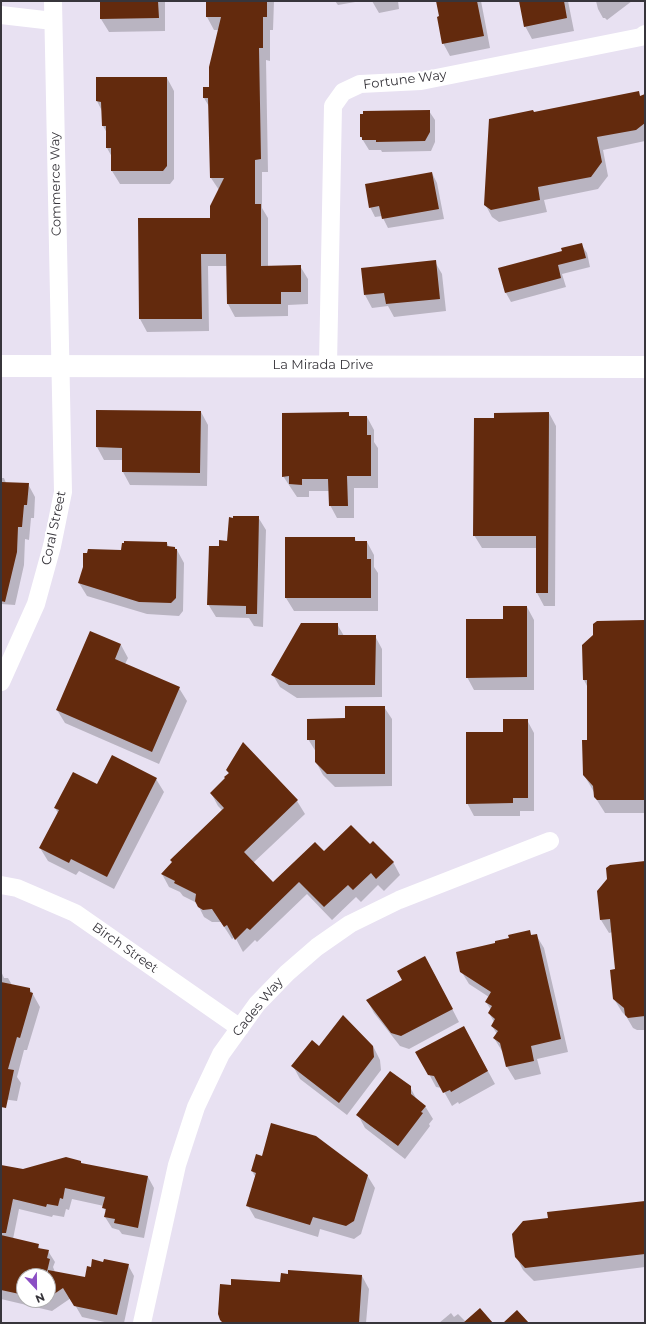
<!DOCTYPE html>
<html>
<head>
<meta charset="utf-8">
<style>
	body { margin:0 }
	#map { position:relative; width:646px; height:1324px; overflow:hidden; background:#e8e1f2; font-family:Montserrat,sans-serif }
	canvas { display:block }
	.frame { position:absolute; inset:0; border:2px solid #37353b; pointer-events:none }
	.north { position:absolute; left:16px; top:1268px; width:40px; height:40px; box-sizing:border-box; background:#fff; border:1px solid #afaeb1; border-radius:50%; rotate:158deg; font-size:11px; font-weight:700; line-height:16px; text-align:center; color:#37353b }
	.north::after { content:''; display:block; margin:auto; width:14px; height:18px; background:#8b4ec4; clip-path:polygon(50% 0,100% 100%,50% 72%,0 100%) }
</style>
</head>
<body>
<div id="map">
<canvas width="646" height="1324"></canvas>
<div class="frame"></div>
<div class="north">N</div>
</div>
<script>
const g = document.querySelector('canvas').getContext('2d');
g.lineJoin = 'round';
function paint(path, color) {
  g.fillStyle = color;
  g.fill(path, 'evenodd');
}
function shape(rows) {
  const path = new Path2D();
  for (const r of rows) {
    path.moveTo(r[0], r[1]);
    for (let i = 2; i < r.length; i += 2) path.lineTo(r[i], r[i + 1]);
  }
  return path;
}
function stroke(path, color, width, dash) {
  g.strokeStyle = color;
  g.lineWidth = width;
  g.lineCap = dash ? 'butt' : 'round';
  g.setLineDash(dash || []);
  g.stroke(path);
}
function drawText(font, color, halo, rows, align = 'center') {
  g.font = font + ' Montserrat,sans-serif';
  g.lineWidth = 4;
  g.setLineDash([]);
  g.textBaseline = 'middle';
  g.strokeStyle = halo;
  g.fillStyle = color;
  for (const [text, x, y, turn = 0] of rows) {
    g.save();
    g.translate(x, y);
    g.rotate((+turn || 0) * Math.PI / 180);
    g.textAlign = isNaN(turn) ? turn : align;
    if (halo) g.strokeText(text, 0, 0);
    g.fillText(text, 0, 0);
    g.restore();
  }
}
const shadow = shape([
	[101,1,165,1,165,31,109,32,101,19],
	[207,1,274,1,273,30,270,30,270,61,266,60,268,172,262,172,262,208,268,218,268,267,300,266,308,279,308,304,288,305,288,316,235,317,228,304,227,266,208,266,209,331,147,332,140,319,139,219,211,219,219,190,211,178,210,108,204,98,204,88,210,88,219,30,214,30,207,17],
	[335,1,361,1,338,5],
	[372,1,398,1,399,9,379,13],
	[439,1,481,1,490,48,450,56,443,43],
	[520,1,568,1,574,31,532,39,525,26],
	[596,1,632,1,607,20,605,18,603,18,598,9],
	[167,78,174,91,174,179,170,184,120,184,112,171,112,157,107,148,107,133,103,126,102,111,97,101],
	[638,92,640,96,645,96,645,141,603,150,608,176,598,189,544,200,547,212,499,222,492,217,485,204,534,113],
	[429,111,435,120,435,142,431,151,382,152,381,150,369,150,361,137],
	[432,173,437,183,444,219,388,228,382,216,375,217,370,207],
	[581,244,587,253,590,267,562,274,566,287,511,302,506,293,499,269,563,252],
	[435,262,442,274,446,311,394,317,388,306,372,308,365,295],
	[201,412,208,425,207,486,130,485,123,472,123,460,104,460,97,447],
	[348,413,350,417,367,417,374,430,374,442,378,448,378,488,354,488,354,518,337,518,330,505,330,491,309,491,309,497,297,497,283,476],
	[549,413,556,426,555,606,544,606,537,593,537,548,482,548,474,535,495,419],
	[1,478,4,478,6,483,28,484,35,497,34,518,31,518,29,540,25,539,24,565,15,605,1,604],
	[258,517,266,530,263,627,254,626,249,618,216,617,208,604,220,547,228,542],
	[286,538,354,538,357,542,367,542,374,555,374,567,378,573,378,611,294,611,286,598],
	[167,543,169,547,175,548,177,550,184,563,183,611,179,616,147,614,87,596,79,583,122,551],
	[527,607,534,620,534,690,474,690,467,677,504,620],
	[645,621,645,813,605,813,595,797,594,792,584,775,588,741,588,688,584,680],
	[337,624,344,636,375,636,382,649,382,697,297,698,280,687,273,675],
	[91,633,121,645,128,658,125,664,179,688,187,701,159,764,65,723,57,710],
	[384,707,392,719,392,786,335,787,323,775,316,762,316,752,308,739,346,719],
	[527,720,534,733,534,811,520,811,520,816,474,816,467,803,504,733],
	[243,744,297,801,305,814,253,863,273,884,324,852,370,845,393,862,400,875,384,891,378,885,361,902,356,897,332,920,307,894,257,942,255,940,243,952,235,937,232,939,221,922,212,922,204,917,197,903,183,896,180,892,169,887,162,874,222,810,218,806,211,793,229,774,227,770],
	[156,779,164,792,114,889,79,871,76,875,48,861,40,848,58,813,55,808,98,786],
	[645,862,645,1030,637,1030,633,1028,626,1016,622,1012,614,999,616,970,613,932,609,933,601,920,598,891],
	[529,932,532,936,536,935,544,948,568,1052,537,1059,541,1074,515,1080,507,1067,504,1052,502,1051,494,1038,497,1034,492,1026,494,1022,489,1013,491,1010,486,1002,489,997,469,984,461,971,496,944],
	[432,970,459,1022,409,1049,400,1046,374,1013,367,1000],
	[1,971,4,978,8,978,12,985,30,989,40,1007,27,1050,24,1050,17,1077,21,1083,17,1101,2,1099,1,1105],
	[471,1040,495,1084,459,1104,458,1102,452,1106,442,1088,436,1087,429,1074],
	[373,1046,380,1060,381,1070,347,1115,300,1079,293,1066,320,1047],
	[410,1087,417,1100,425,1106,433,1119,429,1124,430,1126,405,1159,365,1128,358,1115],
	[81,1162,82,1164,148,1177,154,1188,144,1238,122,1234,119,1230,112,1228,105,1217,106,1212,104,1208,104,1206,72,1199,69,1210,66,1209,64,1217,53,1215,52,1217,19,1209,13,1239,38,1245,40,1249,48,1251,55,1262,53,1267,55,1272,86,1279,91,1269,104,1263,128,1265,134,1276,124,1323,109,1323,82,1317,71,1298,52,1311,1,1299,1,1166,23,1170],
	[24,1276,48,1276,48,1300,24,1300],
	[252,1171,367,1175,375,1188,361,1234,354,1239,320,1229,318,1237,255,1218,248,1206,256,1178],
	[645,1202,645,1267,534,1281,523,1270,516,1256],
	[362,1276,369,1289,366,1323,223,1323,232,1286,281,1283],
	[451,1313,454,1317,458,1314,466,1322,492,1323,439,1323]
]);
const building = shape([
	[100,1,158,1,159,18,100,19],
	[206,1,267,1,267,17,263,17,263,48,259,48,261,159,255,160,255,204,261,204,261,266,301,265,301,292,281,292,281,304,227,304,226,254,201,254,202,319,139,319,138,218,210,218,210,206,224,178,210,178,208,98,203,98,203,87,209,87,209,67,221,17,206,17],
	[436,1,477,1,484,36,442,44,437,17,439,16],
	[519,1,564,1,567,18,524,27],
	[96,77,167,77,167,166,163,171,111,171,111,148,106,148,106,126,102,126,101,102,96,101],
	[639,91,640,96,645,94,645,123,636,130,597,137,602,162,591,177,538,187,540,200,491,210,484,205,489,119,533,110,534,112],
	[430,110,430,132,425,141,376,142,376,140,362,140,362,137,360,137,360,114,363,114,363,111],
	[432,172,439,209,382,219,379,206,369,208,365,184],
	[582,243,586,258,558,265,561,278,505,293,498,268,562,251,561,248],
	[436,260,440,299,386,304,384,293,364,295,361,268],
	[96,410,201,411,200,473,122,472,122,448,96,447],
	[349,412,349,416,367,416,367,435,371,435,371,476,347,476,348,506,329,506,328,479,302,479,302,485,289,484,289,476,282,477,282,413],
	[549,412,548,593,536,593,536,536,473,536,474,418,494,418,494,413],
	[1,482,29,483,27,505,24,505,22,527,18,527,17,552,5,602,1,601],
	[233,516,259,516,257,614,246,614,246,606,207,605,209,546,219,546,219,540,227,541,229,517,233,518],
	[285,537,355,537,355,541,367,541,367,559,371,559,371,598,285,598],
	[124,541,167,542,167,546,175,547,175,549,177,549,176,598,171,603,139,602,78,583,83,567,83,553,87,553,88,549,121,550,122,543,124,543],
	[503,606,527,606,527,677,466,678,466,619,503,619],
	[645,620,645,800,597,800,594,797,593,786,583,775,582,740,587,740,587,680,583,680,582,645,593,635,593,624,597,621],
	[301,623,338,623,338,635,376,635,375,685,289,685,271,675],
	[90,631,121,644,115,659,180,687,152,752,56,710],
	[345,706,385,706,385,774,327,774,315,762,315,740,307,740,307,719,345,718],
	[503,719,528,719,528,798,513,798,513,803,466,804,466,732,503,732],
	[243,742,298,800,244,852,273,882,315,842,324,851,351,825,370,844,373,841,394,862,376,879,371,873,353,890,348,885,324,907,299,882,250,930,247,928,235,940,227,925,224,927,212,909,203,910,198,907,195,901,196,894,174,883,175,881,161,874,172,862,170,860,224,808,210,793,225,778,224,777,229,773,226,770],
	[112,755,157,778,107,877,71,859,69,863,39,848,59,810,54,808,73,772,97,784],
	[645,861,645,1016,628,1018,625,1015,624,1008,613,999,610,970,615,969,610,919,600,920,597,891,607,879,606,868,610,865],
	[530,930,531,935,537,934,561,1039,531,1046,534,1061,506,1067,500,1043,493,1038,498,1031,491,1026,495,1019,488,1013,492,1006,485,1002,491,992,460,972,456,952,495,943,495,941,509,938,508,935],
	[425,956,453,1009,401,1036,391,1033,366,1000,402,980,397,971],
	[1,982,30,988,30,992,33,993,20,1038,17,1037,8,1069,14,1070,6,1108,1,1107],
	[343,1015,373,1046,374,1057,339,1103,291,1066,312,1040,319,1046],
	[464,1026,488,1071,451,1092,450,1090,443,1093,434,1076,428,1075,415,1052],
	[390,1071,411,1086,411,1094,426,1106,421,1112,423,1113,398,1146,356,1115],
	[271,1123,316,1136,368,1175,354,1221,346,1226,313,1217,310,1225,246,1206,256,1173,251,1171,256,1154,262,1156],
	[66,1157,81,1161,81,1163,148,1176,138,1228,114,1223,115,1219,104,1217,106,1209,102,1208,105,1197,65,1188,63,1199,60,1198,58,1206,47,1204,46,1207,13,1199,6,1233,1,1233,1,1165,23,1169],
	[645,1201,645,1254,525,1268,515,1257,512,1234,523,1221,548,1218,547,1212],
	[1,1235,39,1244,38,1248,49,1250,47,1258,50,1259,46,1276,24,1276,24,1295,1,1290],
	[92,1259,103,1262,104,1259,129,1264,117,1315,74,1306,63,1288,48,1298,48,1270,85,1277,87,1266,91,1267],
	[288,1270,362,1275,359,1323,223,1323,220,1320,218,1314,220,1284,231,1285,231,1279,280,1282,281,1273,288,1274],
	[480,1308,493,1323,463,1323],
	[517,1310,529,1323,503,1323]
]);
const minor = shape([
	[1,15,53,21],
	[328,365,333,106,343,92,360,84,421,81,641,37,645,34],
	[1,682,36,604,52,546,63,492,53,1],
	[1,885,17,888,75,913,240,1028],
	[142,1323,177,1165,196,1107,221,1054,257,1004,287,973,317,947,350,924,399,900,550,841]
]);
const major = shape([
	[1,366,645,367]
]);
const streetNames = [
	["Fortune Way",405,80,-7],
	["Commerce Way",56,184,-91],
	["La Mirada Drive",323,365],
	["Coral Street",54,528,-78],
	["Birch Street",125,948,35],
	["Cades Way",258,1007,-51]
];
paint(shadow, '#0003');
paint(building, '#632a0d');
stroke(minor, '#fff', 18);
stroke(major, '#fff', 22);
drawText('13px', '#37353b', '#fff', streetNames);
</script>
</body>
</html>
